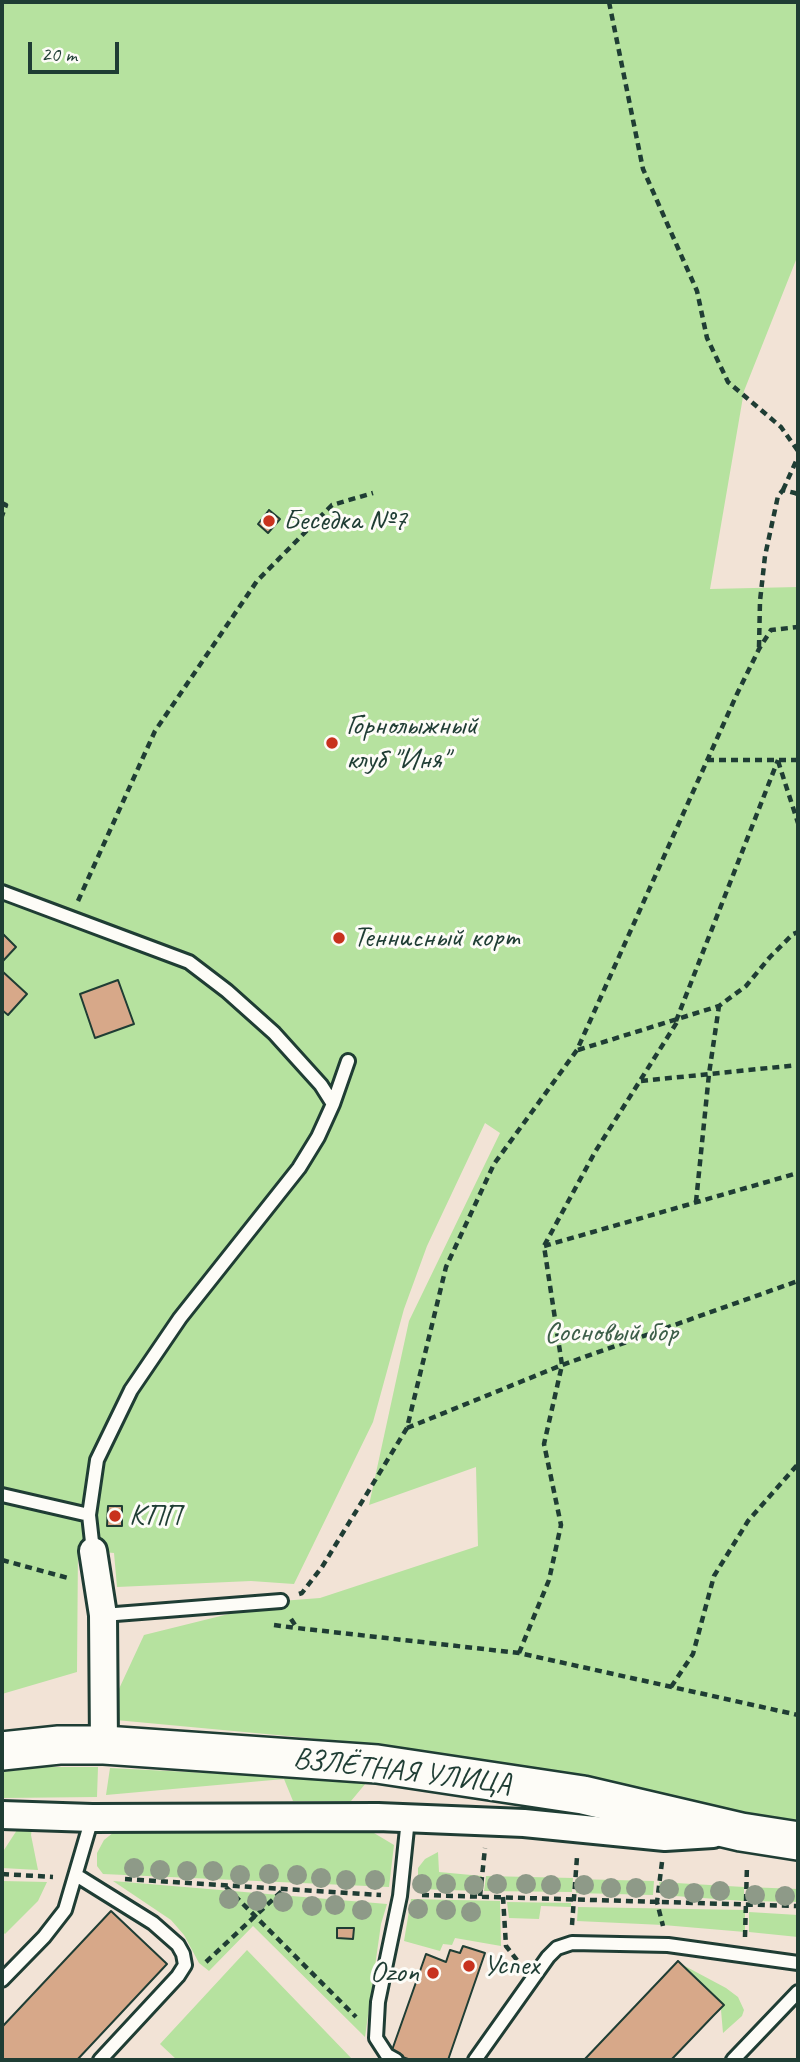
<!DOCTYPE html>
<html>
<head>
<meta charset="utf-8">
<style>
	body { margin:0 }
	#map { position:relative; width:800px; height:2062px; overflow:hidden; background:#f2e3d6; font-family:Caveat,sans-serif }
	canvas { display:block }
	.frame { position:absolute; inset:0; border:4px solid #1f3d34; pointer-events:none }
	.scale { position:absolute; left:28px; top:42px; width:91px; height:32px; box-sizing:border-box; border:4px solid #1f3d34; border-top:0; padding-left:9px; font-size:21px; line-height:24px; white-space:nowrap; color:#1f3d34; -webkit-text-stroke:5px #fdfcf7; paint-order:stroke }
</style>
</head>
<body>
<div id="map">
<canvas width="800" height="2062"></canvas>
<div class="frame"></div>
<div class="scale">20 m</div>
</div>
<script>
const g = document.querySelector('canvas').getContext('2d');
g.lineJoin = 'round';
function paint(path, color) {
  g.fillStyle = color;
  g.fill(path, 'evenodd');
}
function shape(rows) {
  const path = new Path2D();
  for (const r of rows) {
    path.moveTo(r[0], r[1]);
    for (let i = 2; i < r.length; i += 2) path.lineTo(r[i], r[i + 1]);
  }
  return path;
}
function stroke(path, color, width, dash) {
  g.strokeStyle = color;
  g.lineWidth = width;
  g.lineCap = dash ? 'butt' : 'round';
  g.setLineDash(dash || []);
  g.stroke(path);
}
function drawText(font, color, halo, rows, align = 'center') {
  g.font = font + ' Caveat,sans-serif';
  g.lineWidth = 6;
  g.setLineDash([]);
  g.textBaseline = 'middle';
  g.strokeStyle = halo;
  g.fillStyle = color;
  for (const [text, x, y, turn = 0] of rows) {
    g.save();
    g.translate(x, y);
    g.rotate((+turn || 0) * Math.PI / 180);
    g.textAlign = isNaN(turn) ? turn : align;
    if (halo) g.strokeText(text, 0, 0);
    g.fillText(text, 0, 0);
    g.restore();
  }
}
const green = shape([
	[2,2,798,2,798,255,744,391,710,589,798,587,798,1829,611,1800,362,1743,105,1719,144,1635,281,1601,320,1598,478,1546,476,1467,369,1505,409,1321,500,1133,485,1123,427,1246,404,1309,373,1422,294,1584,251,1581,117,1587,114,1553,93,1551,78,1548,77,1672,2,1694],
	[43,1767,98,1767,97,1797,2,1798,2,1772],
	[110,1768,520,1789,366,1783,351,1801,293,1801,284,1779,106,1795],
	[32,1828,31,1835,38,1870,2,1868,2,1850,4,1850,17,1830],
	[114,1832,374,1833,394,1845,389,1887,103,1874,97,1866,97,1853,104,1840],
	[438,1852,439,1872,482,1876,479,1891,418,1889,418,1868,425,1859],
	[486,1876,573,1878,572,1892,484,1891],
	[575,1879,654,1881,653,1895,576,1893],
	[2,1881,47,1882,38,1901,5,1934,2,1931],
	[113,1881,387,1904,381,1924,365,2037,253,1926,209,1971,199,1963,184,1935,171,1920],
	[659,1882,744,1887,744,1901,661,1895],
	[746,1887,798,1889,798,1902,748,1901],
	[411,1899,500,1901,501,1946,455,1938,452,1945,443,1944,440,1951,404,1941],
	[507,1902,571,1903,571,1907,541,1906,539,1919,509,1918],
	[578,1907,745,1910,745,1932,663,1925,577,1921],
	[749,1912,798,1915,798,1937,749,1932],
	[247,1950,353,2060,177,2060,160,2044],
	[681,1964,726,1988,738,1997,744,2010,742,2016,723,2033,721,2010,723,2004]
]);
const building = shape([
	[269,510,280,519,268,533,258,524,269,510],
	[2,933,16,947,2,962,2,933],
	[2,971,27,994,8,1015,2,1010,2,971],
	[118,980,134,1024,95,1038,80,994,118,980],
	[108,1506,122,1506,122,1526,107,1526,108,1506],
	[111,1911,167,1964,77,2060,2,2060,2,2027,111,1911],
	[337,1928,354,1928,353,1939,337,1938,337,1928],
	[463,1946,485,1953,448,2060,411,2060,391,2053,426,1954,446,1962,450,1950,460,1953,463,1946],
	[678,1961,724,2005,714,2015,671,2060,584,2060,678,1961]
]);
const path = shape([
	[609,2,643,169,697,291,707,338,728,382,781,427,798,451],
	[783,490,798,457],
	[2,503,6,505,2,516],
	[759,647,760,601,765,556,778,496,783,490,795,493,798,495],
	[707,760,798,760],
	[778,761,798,823],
	[78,901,155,731,257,581,332,505,373,493],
	[676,1021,778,760],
	[578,1050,719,1006,746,986,770,957,793,934,798,932],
	[641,1081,798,1065],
	[696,1202,709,1074,719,1006],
	[544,1246,798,1173],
	[407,1428,562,1365,798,1281],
	[2,1560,68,1578],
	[299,1594,302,1593,322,1567,407,1428,446,1267,494,1164,577,1050,737,694,759,649,771,630,798,627],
	[291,1619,297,1628,519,1653,798,1715],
	[274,1625,296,1628],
	[519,1653,549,1580,561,1525,544,1444,562,1365,544,1246,595,1152,679,1019],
	[671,1687,693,1654,714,1576,748,1521,798,1464],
	[662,1862,657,1902,663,1926],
	[2,1874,53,1877],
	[125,1879,381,1895],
	[226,1887,356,2017],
	[422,1895,798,1906],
	[480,1896,485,1848],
	[503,1897,506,1946,520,1964],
	[572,1925,577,1857],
	[745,1937,747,1865],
	[206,1962,284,1889]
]);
const service = shape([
	[2,892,189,962,227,991,274,1033,321,1085,333,1104,318,1137,299,1168,180,1318,131,1390,97,1460,89,1515],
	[333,1104,348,1061],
	[2,1495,89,1515,93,1551],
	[103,1615,281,1601],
	[76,1875,153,1923,178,1945,183,1954,185,1965,178,1976,100,2060],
	[2,1980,44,1937,65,1910,92,1818],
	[396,2060,387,2055,376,2038,378,2002,400,1896,408,1819],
	[475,2060,548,1957,557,1948,572,1943,668,1945,798,1963],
	[733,2060,798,1992]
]);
const minor = shape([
	[93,1551,103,1615,104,1745],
	[2,1815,92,1818,378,1817,524,1823,665,1837,713,1834]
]);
const secondary = shape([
	[2,1751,59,1745,104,1745,377,1764,583,1795,741,1832,798,1841]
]);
const trees = [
	[134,1868],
	[160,1870],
	[187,1871],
	[213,1871],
	[269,1874],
	[240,1875],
	[297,1875],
	[321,1878],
	[346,1880],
	[375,1880],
	[422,1884],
	[446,1884],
	[497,1884],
	[526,1884],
	[474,1885],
	[551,1885],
	[584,1885],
	[611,1888],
	[636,1888],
	[669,1889],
	[720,1891],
	[694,1893],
	[755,1895],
	[785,1896],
	[229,1899],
	[257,1901],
	[283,1902],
	[335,1905],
	[312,1906],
	[418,1909],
	[362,1910],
	[446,1910],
	[471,1912]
];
const markers = [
	[269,521,7,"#c8321e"],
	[332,743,7,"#c8321e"],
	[339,938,7,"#c8321e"],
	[115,1516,7,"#c8321e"],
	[469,1966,7,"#c8321e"],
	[433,1973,7,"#c8321e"]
];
const poiNames = [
	["Беседка №7",283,521],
	["Горнолыжный",346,726],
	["клуб \"Иня\"",346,760],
	["Теннисный корт",353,938],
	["КПП",129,1516],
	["Успех",483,1966],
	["Ozon",419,1973,"right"]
];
const parkNames = [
	["Сосновый бор",611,1333]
];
const streetNames = [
	["ВЗЛЁТНАЯ УЛИЦА",402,1772,7]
];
paint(green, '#b6e29f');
paint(building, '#d7a889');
stroke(building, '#1f3d34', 2);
stroke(service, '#1f3d34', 18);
stroke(minor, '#1f3d34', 32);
stroke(secondary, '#1f3d34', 42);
stroke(path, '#1f3d34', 4.5, [7, 5]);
stroke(service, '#fdfcf7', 12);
stroke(minor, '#fdfcf7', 26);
stroke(secondary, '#fdfcf7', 37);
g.fillStyle = '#8e9a88';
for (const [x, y] of trees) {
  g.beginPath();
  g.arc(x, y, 10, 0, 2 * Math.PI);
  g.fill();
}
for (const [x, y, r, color] of markers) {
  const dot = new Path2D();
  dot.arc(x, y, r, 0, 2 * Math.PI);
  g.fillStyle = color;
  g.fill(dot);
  stroke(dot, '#fdfcf7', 2.5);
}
drawText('30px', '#1f3d34', '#fdfcf7', poiNames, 'left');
drawText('30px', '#3d5e49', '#fdfcf7', parkNames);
drawText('30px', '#1f3d34', '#fdfcf7', streetNames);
</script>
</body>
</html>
